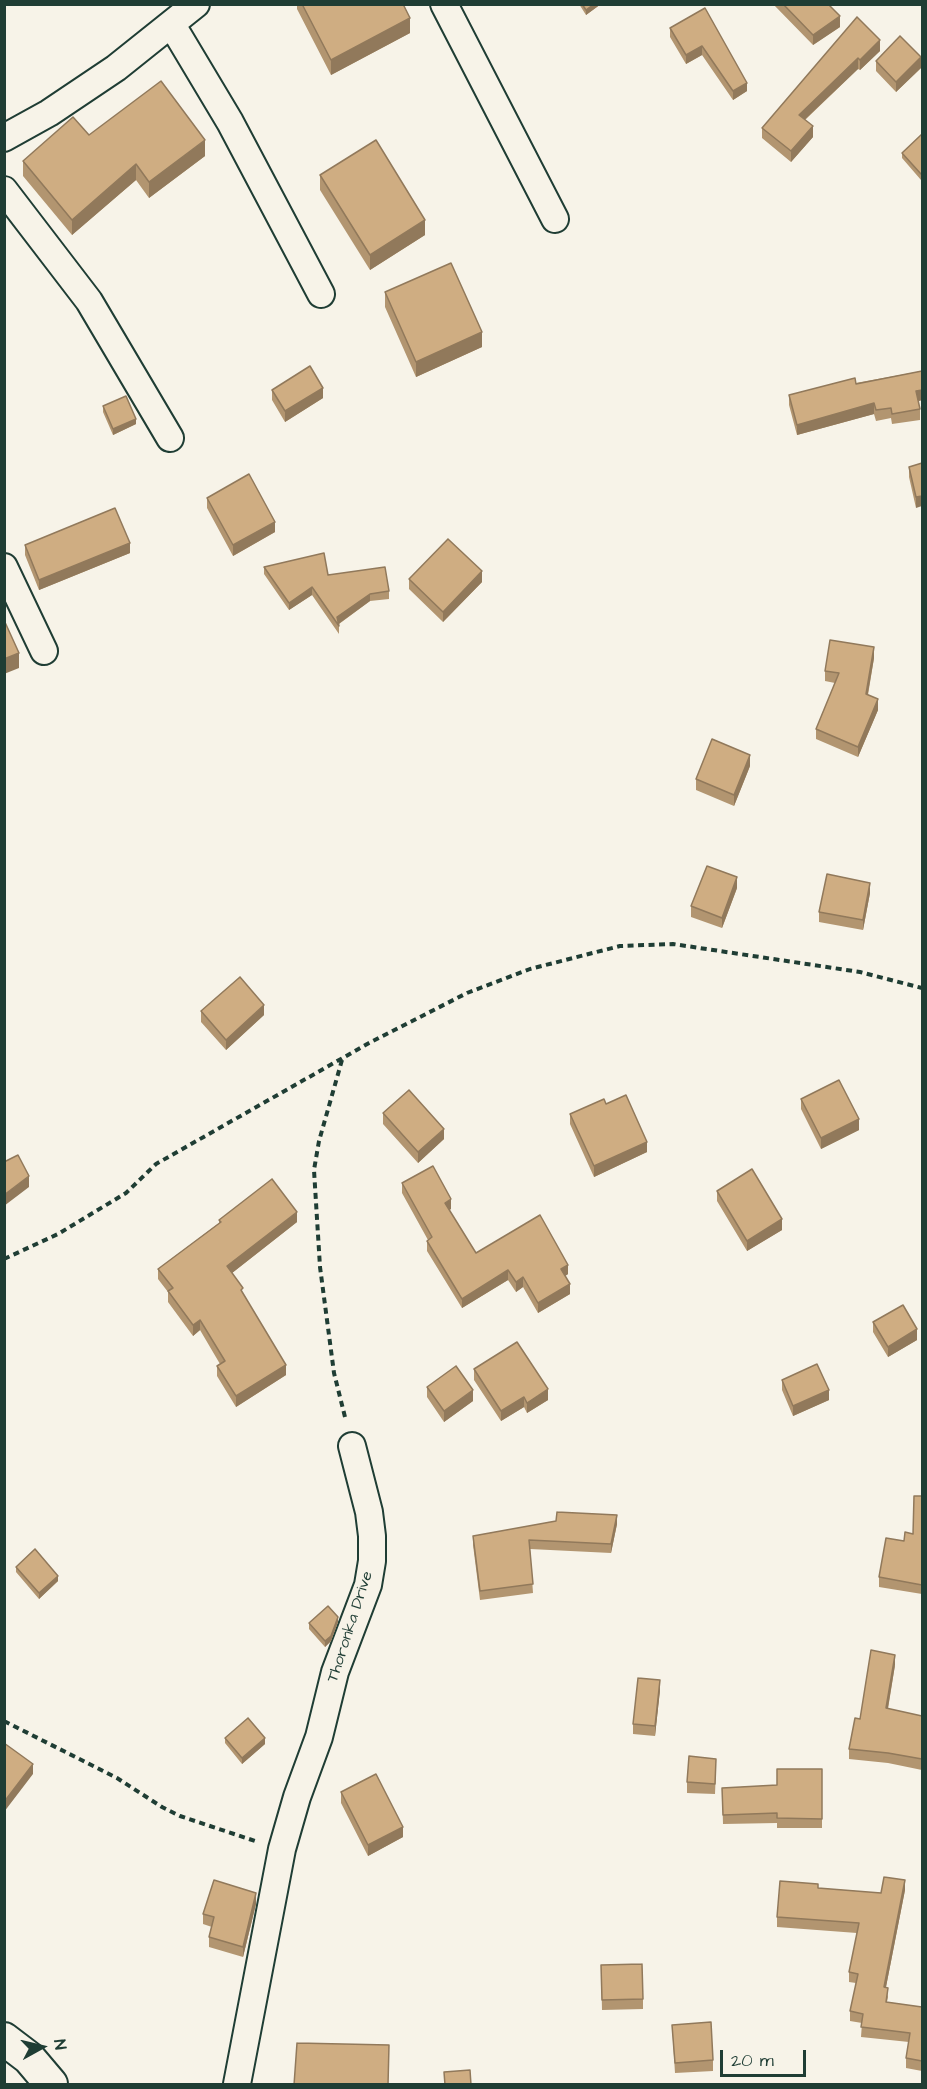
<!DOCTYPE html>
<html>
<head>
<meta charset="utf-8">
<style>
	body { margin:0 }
	#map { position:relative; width:927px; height:2089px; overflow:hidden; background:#f7f3e8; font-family:"Architects Daughter",sans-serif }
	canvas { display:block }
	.frame { position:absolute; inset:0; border:6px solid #1f3d34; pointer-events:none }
	.north { position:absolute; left:12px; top:2017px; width:60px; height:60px; -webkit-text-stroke:4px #f7f3e8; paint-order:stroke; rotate:82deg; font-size:16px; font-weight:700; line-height:24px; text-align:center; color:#1f3d34 }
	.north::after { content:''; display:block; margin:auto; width:21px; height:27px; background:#1f3d34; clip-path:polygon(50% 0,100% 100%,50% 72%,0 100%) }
	.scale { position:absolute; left:720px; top:2050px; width:86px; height:27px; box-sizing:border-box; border:3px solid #1f3d34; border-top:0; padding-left:8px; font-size:18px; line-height:21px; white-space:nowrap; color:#1f3d34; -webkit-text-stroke:4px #f7f3e8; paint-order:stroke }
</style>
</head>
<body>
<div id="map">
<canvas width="927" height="2089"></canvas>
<div class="frame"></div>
<div class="north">N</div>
<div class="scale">20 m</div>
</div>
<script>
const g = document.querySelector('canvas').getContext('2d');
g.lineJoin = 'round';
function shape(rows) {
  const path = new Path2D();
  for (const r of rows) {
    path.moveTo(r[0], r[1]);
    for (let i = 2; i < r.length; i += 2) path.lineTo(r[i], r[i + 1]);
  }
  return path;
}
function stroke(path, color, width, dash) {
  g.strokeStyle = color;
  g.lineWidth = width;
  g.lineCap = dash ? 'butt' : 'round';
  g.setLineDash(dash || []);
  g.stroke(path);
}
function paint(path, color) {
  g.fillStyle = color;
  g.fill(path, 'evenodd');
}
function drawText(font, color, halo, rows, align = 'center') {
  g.font = font + ' "Architects Daughter",sans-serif';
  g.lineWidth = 4.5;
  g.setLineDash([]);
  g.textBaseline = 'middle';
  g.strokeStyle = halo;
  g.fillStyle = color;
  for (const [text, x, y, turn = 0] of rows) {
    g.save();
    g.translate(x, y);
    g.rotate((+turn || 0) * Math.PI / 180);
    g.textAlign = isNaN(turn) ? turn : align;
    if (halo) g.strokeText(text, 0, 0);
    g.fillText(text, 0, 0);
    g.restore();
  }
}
const path = shape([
	[342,1060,319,1141,314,1170,320,1267,334,1373,346,1421],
	[4,1259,58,1234,126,1193,156,1164,369,1043,467,993,530,969,620,946,673,944,860,972,922,988],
	[4,1721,117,1778,162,1807,180,1816,258,1842]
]);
const minor = shape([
	[444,4,555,219],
	[172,25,230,122,321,294],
	[4,138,49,113,116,68,196,4],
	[4,190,89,301,170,438],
	[4,567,44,651],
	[237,2084,282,1849,297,1797,319,1737,335,1672,368,1585,372,1561,372,1536,369,1512,352,1446]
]);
const tertiary = shape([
	[4,2039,29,2058,51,2084]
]);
const wall = shape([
	[297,4,403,4,410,33,331,75,297,9],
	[579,4,601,4,586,15],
	[773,4,828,4,840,27,813,45],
	[705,8,747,91,733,100,702,55,686,64,670,37,670,28],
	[857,17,880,51,860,70,858,69,805,120,813,137,791,162,762,138,762,128],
	[876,61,921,68,896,92,876,71],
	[922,135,922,178,921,180,902,158,902,153],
	[205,156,149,198,136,180,72,235,23,176,23,161],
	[320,175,425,235,370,270,320,190],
	[385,292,482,347,416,377,385,307],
	[922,371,922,400,918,401,920,409,920,420,892,424,891,418,876,421,874,414,797,435,789,405,789,395],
	[272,390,323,398,285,422,272,400],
	[103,406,136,424,113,435,103,412],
	[922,463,916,508,909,477,909,467],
	[207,498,275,532,233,556,207,508],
	[25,545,130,553,39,590,25,555],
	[264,567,328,575,389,591,389,599,370,601,339,624,339,634,312,595,289,610,264,574],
	[409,579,482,582,443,622,409,589],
	[874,658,868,695,878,710,858,757,816,739,816,729,835,683,825,681,825,671],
	[750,766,734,806,696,790,696,779],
	[737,888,722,928,691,917,691,906],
	[870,893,863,930,819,922,819,912],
	[201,1011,264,1015,226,1050,201,1022],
	[801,1099,859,1130,821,1149,801,1109],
	[606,1104,647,1152,594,1177,570,1124,570,1114],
	[383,1113,444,1139,418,1163,383,1124],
	[402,1183,451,1209,449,1210,476,1253,568,1274,565,1276,570,1294,538,1313,523,1287,516,1292,508,1280,462,1308,427,1251,427,1241,428,1240,402,1193],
	[717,1191,782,1230,747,1251,717,1201],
	[219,1220,297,1222,232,1273,286,1375,236,1407,217,1376,217,1366,220,1364,200,1330,193,1336,168,1302,168,1292,158,1279,158,1269,219,1223],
	[873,1322,917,1340,888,1357,873,1332],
	[474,1369,548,1400,527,1413,524,1407,501,1421,474,1380],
	[782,1380,829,1400,793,1416,782,1390],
	[427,1387,473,1401,444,1422,427,1397],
	[922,1496,922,1594,879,1587,879,1577,904,1541,913,1534],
	[617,1524,611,1553,530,1549,533,1593,480,1600,473,1545,473,1536],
	[16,1567,58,1581,39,1599,16,1572],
	[338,1622,331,1641,325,1647,309,1629,309,1623],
	[895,1665,888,1709,922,1716,922,1770,888,1763,849,1759,849,1749,860,1719],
	[660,1690,655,1736,633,1734,633,1724],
	[225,1738,265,1744,242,1764,225,1743],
	[716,1769,715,1794,687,1793,687,1782],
	[822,1769,822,1828,777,1828,777,1823,723,1824,722,1788,777,1785],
	[341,1792,403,1837,368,1856,341,1803],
	[818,1888,881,1893,905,1890,886,1987,888,1997,887,2002,922,2007,922,2071,906,2068,906,2058,909,2042,861,2037,862,2023,850,2021,850,2011,856,1983,849,1982,849,1972,857,1933,777,1927,777,1917],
	[256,1904,243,1957,209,1947,209,1937,212,1927,203,1924,203,1914],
	[601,1965,643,1999,643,2009,602,2010],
	[672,2025,713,2060,713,2071,675,2073]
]);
const shadedWall = shape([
	[594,4,601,4,586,15,586,10],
	[840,16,840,27,813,45,813,35],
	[410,18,410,33,331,75,331,60],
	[880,40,880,51,860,70,860,60],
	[702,46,702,55,686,64,686,55],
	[921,57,921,68,896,92,896,82],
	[858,58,858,69,799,125,799,115],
	[747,83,747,91,733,100,733,91],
	[813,126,813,137,791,162,791,151],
	[205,140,205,156,149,198,149,182],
	[136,164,136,180,72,235,72,220],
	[425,220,425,235,370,270,370,255],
	[482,332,482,347,416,377,416,362],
	[323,388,323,398,285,422,285,411],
	[922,390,922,400,916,402,916,391],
	[874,403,874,414,797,435,797,425],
	[136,419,136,424,113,435,113,429],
	[922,496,922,506,916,508,916,497],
	[275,522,275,532,233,556,233,545],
	[130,543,130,553,39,590,39,580],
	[482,571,482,582,443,622,443,612],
	[312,587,312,595,289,610,289,603],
	[370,594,370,601,337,625,337,617],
	[874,647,874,658,866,704,866,694],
	[19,653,19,668,4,674,4,659],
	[878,699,878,710,858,757,858,747],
	[750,755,750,766,734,806,734,795],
	[737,877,737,888,722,928,722,918],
	[870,883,870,893,863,930,863,920],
	[264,1005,264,1015,226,1050,226,1040],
	[859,1119,859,1130,821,1149,821,1138],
	[444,1129,444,1139,418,1163,418,1152],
	[647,1142,647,1152,594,1177,594,1166],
	[29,1176,29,1187,4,1206,4,1195],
	[451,1199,451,1209,445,1212,445,1203],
	[297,1212,297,1222,227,1277,227,1266],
	[782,1219,782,1230,747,1251,747,1241],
	[568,1265,568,1274,561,1279,561,1269],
	[508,1270,508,1280,462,1308,462,1299],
	[523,1277,523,1287,516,1292,516,1282],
	[570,1284,570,1294,538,1313,538,1303],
	[200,1320,200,1330,193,1336,193,1325],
	[917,1329,917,1340,888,1357,888,1347],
	[286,1365,286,1375,236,1407,236,1396],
	[548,1389,548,1400,527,1413,527,1403],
	[473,1390,473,1401,444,1422,444,1411],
	[829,1390,829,1400,793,1416,793,1406],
	[524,1397,524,1407,501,1421,501,1411],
	[617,1515,617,1524,611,1553,611,1544],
	[58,1576,58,1581,39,1599,39,1593],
	[338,1617,338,1622,331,1641,325,1647,325,1641],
	[895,1655,895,1665,886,1719,886,1708],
	[660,1680,660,1690,655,1736,655,1726],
	[265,1738,265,1744,242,1764,242,1758],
	[33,1764,33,1774,4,1812,4,1802],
	[403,1827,403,1837,368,1856,368,1845],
	[905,1880,905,1890,884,1997,884,1987],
	[256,1893,256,1904,243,1957,243,1947]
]);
const building = shape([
	[302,4,403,4,410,18,331,60,302,4],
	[582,4,594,4,586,10,582,4],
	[783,4,828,4,840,16,813,35,783,4],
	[705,8,747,83,733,91,702,46,686,55,670,28,705,8],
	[857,17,880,40,860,60,858,58,799,115,813,126,791,151,762,128,857,17],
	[900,36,921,57,896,82,876,61,900,36],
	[161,81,205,140,149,182,136,164,72,220,23,161,73,117,89,135,161,81],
	[922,134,922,173,921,174,902,153,922,134],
	[376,140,425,220,370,255,320,175,376,140],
	[451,263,482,332,416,362,385,292,451,263],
	[310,366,323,388,285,411,272,390,310,366],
	[922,371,922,390,916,391,920,409,892,414,891,408,876,410,874,403,797,425,789,395,855,378,856,384,922,371],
	[126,396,136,419,113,429,103,406,126,396],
	[922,463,922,496,916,497,909,467,922,463],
	[249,474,275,522,233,545,207,498,249,474],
	[115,508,130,543,39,580,25,545,115,508],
	[448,539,482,571,443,612,409,579,448,539],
	[324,553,328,575,385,567,389,591,370,594,337,617,339,626,312,587,289,603,264,567,324,553],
	[4,620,19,653,4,659,4,620],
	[830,640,874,647,866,694,878,699,858,747,816,729,839,673,825,671,830,640],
	[712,739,750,755,734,795,696,779,712,739],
	[707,866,737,877,722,918,691,906,707,866],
	[827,874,870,883,863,920,819,912,827,874],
	[240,977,264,1005,226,1040,201,1011,240,977],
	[839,1080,859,1119,821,1138,801,1099,839,1080],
	[409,1090,444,1129,418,1152,383,1113,409,1090],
	[626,1095,647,1142,594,1166,570,1114,604,1099,606,1104,626,1095],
	[18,1155,29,1176,4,1195,4,1162,18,1155],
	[433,1166,451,1199,445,1203,476,1253,540,1215,568,1265,561,1269,570,1284,538,1303,523,1277,516,1282,508,1270,462,1299,427,1241,432,1237,402,1183,433,1166],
	[752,1169,782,1219,747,1241,717,1191,752,1169],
	[272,1179,297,1212,227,1266,243,1288,241,1290,286,1365,236,1396,217,1366,225,1361,200,1320,193,1325,168,1291,173,1288,158,1269,221,1222,219,1220,272,1179],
	[903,1305,917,1329,888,1347,873,1322,903,1305],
	[517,1342,548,1389,527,1403,524,1397,501,1411,474,1369,517,1342],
	[817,1364,829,1390,793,1406,782,1380,817,1364],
	[456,1366,473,1390,444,1411,427,1387,456,1366],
	[914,1496,922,1496,922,1585,879,1577,886,1538,904,1541,905,1532,913,1534,914,1496],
	[557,1512,617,1515,611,1544,529,1540,533,1584,480,1591,473,1536,556,1521,557,1512],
	[35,1549,58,1576,39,1593,16,1567,35,1549],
	[328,1606,338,1617,331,1636,325,1641,309,1623,328,1606],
	[871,1650,895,1655,886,1708,922,1716,922,1759,888,1753,849,1749,855,1718,860,1719,871,1650],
	[638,1678,660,1680,655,1726,633,1724,638,1678],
	[248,1718,265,1738,242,1758,225,1738,248,1718],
	[4,1743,33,1764,4,1802,4,1743],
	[689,1756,716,1759,715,1784,687,1782,689,1756],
	[777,1769,822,1769,822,1819,777,1818,777,1813,723,1815,722,1788,777,1785,777,1769],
	[376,1774,403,1827,368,1845,341,1792,376,1774],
	[884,1877,905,1880,884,1987,888,1988,886,2002,922,2007,922,2061,906,2058,910,2033,861,2027,863,2014,850,2011,858,1974,849,1972,859,1923,777,1917,780,1881,818,1884,818,1888,881,1893,884,1877],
	[214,1880,256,1893,243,1947,209,1937,214,1917,203,1914,214,1880],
	[642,1964,643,1999,602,2000,601,1965,642,1964],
	[711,2022,713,2060,675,2063,672,2025,711,2022],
	[297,2043,389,2045,388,2085,294,2085,297,2043],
	[470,2070,471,2085,445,2085,444,2072,470,2070]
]);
const streetNames = [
	["Thoronka Drive",351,1627,-72]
];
stroke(minor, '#1f3d34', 30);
stroke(tertiary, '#1f3d34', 36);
stroke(path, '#1f3d34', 4, [6, 4.5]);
stroke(minor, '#f7f3e8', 26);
stroke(tertiary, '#f7f3e8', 32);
paint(wall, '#b29570');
paint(shadedWall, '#91795b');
paint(building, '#cfad82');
stroke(building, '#91795b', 1.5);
drawText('16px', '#1f3d34', '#f7f3e8', streetNames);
</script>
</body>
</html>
